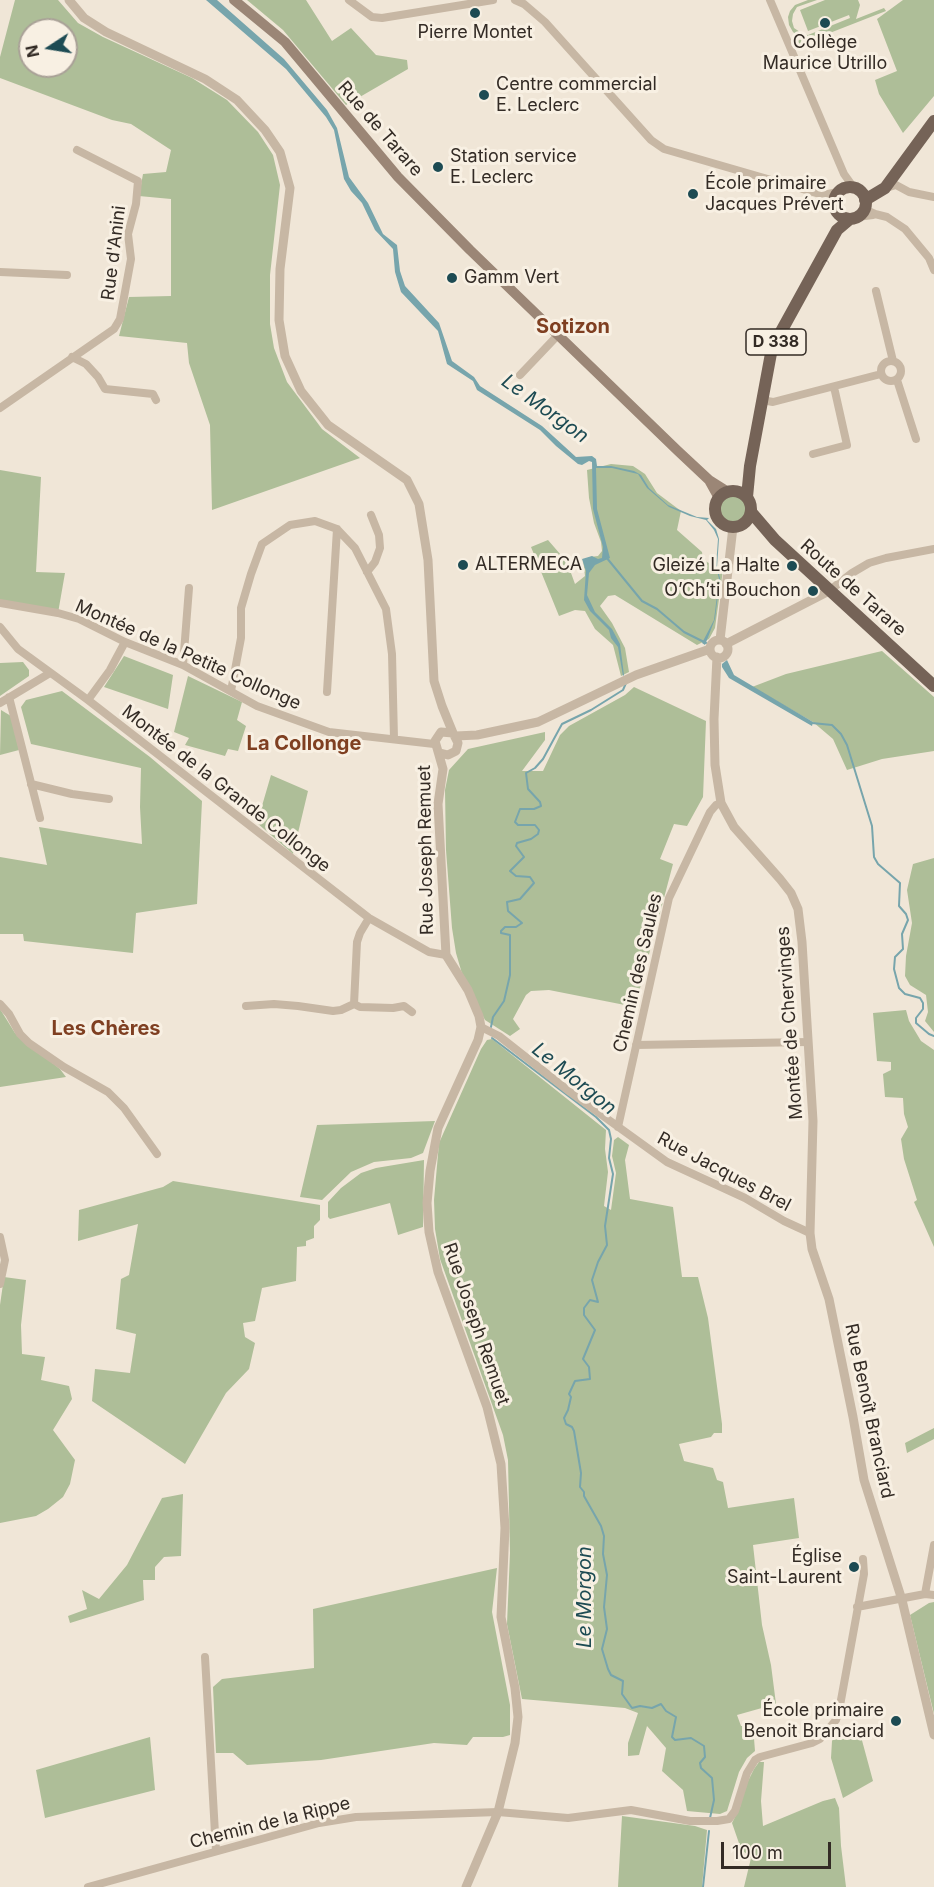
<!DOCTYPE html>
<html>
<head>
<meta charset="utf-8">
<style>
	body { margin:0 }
	#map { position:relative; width:934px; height:1887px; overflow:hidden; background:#f0e6d7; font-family:Inter,sans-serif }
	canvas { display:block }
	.north { position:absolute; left:18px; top:18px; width:60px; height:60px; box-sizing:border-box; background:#f8f0e3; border:2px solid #a9a197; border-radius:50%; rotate:258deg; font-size:16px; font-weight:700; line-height:24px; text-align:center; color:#332b25 }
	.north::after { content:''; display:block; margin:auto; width:21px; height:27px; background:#1d4b53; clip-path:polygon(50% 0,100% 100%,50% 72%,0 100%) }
	.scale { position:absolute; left:721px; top:1842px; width:110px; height:27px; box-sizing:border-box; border:3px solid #332b25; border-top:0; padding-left:8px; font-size:18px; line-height:21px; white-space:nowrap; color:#332b25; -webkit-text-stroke:4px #f8f0e3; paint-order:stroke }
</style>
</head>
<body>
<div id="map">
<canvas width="934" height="1887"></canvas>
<div class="north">N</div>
<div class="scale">100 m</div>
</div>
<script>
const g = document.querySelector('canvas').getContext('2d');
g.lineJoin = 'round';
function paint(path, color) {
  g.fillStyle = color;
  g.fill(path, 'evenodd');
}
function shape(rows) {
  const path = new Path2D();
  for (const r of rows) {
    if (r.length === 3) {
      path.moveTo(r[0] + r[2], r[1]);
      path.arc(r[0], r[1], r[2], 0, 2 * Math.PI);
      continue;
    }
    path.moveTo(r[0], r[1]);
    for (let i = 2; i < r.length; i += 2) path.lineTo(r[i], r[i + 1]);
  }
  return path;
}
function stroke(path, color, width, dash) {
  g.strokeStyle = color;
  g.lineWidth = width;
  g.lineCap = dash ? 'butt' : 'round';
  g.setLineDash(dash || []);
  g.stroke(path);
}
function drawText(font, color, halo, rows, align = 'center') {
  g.font = font + ' Inter,sans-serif';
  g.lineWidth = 6;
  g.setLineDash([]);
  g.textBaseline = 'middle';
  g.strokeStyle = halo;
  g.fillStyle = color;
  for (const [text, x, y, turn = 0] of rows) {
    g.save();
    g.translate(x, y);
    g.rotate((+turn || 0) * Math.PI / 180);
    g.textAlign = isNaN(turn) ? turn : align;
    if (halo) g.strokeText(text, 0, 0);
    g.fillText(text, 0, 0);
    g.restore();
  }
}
const green = shape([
	[15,0,58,0,78,23,103,37,192,78,227,100,258,132,273,155,280,185,270,275,270,324,274,348,287,382,322,429,360,458,212,510,210,425,189,363,187,343,119,336,129,297,171,296,171,199,139,196,143,174,166,172,171,150,131,124,112,120,0,78,0,57],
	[30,30,66,30,66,66,30,66],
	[247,0,306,0,332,41,351,28,376,55,407,60,408,69,346,105,283,30],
	[808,0,817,0,797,7,793,14,792,21,794,28,803,34,808,35,850,18,849,15,808,31,800,10,825,0,858,0,860,5,856,19,884,8,886,11,799,45,797,41,805,38,799,37,793,32,789,25,788,17,790,11,795,5],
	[903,0,934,0,934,96,903,133,879,94,875,80,897,71,877,19],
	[611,464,633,466,645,474,657,493,681,511,677,530,702,552,703,560,723,570,715,628,709,639,697,645,615,595,608,596,600,606,612,623,625,648,629,672,621,676,613,645,595,629,585,611,575,610,559,616,531,547,548,540,567,562,575,584,585,576,583,560,590,557,598,556,602,551,601,542,594,523,589,498,587,470],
	[0,470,41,477,36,572,65,573,58,613,0,603],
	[733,509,13],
	[882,651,934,697,934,751,882,759,847,770,833,739,813,722,752,687,786,674],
	[124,656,173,675,168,709,104,687],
	[23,662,29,670,29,676,0,696,0,663],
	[188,676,242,702,237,720,246,726,238,751,228,749,225,756,185,745,189,738,174,732],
	[634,687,706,721,703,797,687,826,674,824,660,859,673,864,635,1007,549,990,531,991,526,995,513,1019,520,1029,510,1036,485,1020,463,977,456,953,452,928,446,850,445,790,449,770,468,749,545,732,545,740,522,771,543,771,560,735,569,726,625,695],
	[62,691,150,757,202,801,197,904,136,913,133,953,24,941,23,934,0,934,0,857,47,865,39,827,142,844,140,807,141,768,31,744,21,707,26,700],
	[1,710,11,716,19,750,0,755],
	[271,775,308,791,293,854,257,823],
	[934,858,934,1032,925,1021,928,1012,926,995,910,985,905,976,906,956,912,923,907,890,913,864],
	[0,1009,15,1033,60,1069,66,1077,0,1087],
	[906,1010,909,1021,921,1041,934,1050,934,1247,914,1202,917,1200,904,1159,901,1139,908,1127,904,1114,903,1098,885,1097,883,1074,891,1070,891,1062,877,1061,873,1013],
	[492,1039,606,1130,605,1149,608,1172,604,1206,611,1210,616,1173,612,1156,614,1140,618,1137,629,1145,625,1160,630,1199,673,1207,682,1277,698,1277,708,1318,722,1424,722,1433,714,1433,711,1437,679,1444,684,1461,713,1468,717,1480,723,1482,728,1508,794,1498,799,1538,753,1545,762,1625,771,1665,776,1704,737,1715,741,1726,753,1726,755,1751,747,1758,739,1772,727,1811,720,1814,687,1811,683,1790,662,1771,666,1748,647,1726,639,1755,628,1756,628,1743,638,1713,625,1708,522,1699,507,1624,510,1553,508,1460,503,1435,440,1259,435,1229,434,1200,439,1143,481,1049,487,1040],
	[435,1121,423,1153,411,1158,374,1162,351,1172,322,1200,300,1197,317,1125],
	[424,1160,423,1227,398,1235,390,1203,330,1219,328,1217,328,1202,341,1188,361,1173,376,1168],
	[173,1181,320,1205,320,1220,314,1226,314,1238,306,1241,306,1246,297,1247,296,1281,262,1288,255,1321,243,1323,245,1337,255,1343,249,1369,226,1393,185,1464,92,1401,95,1369,130,1373,136,1334,116,1329,121,1279,129,1275,138,1224,78,1241,79,1210,163,1187],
	[4,1277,26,1280,21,1325,22,1354,45,1357,41,1380,69,1386,72,1399,53,1430,75,1460,70,1484,63,1497,48,1509,36,1516,0,1523,0,1305],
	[934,1428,934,1439,907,1453,905,1443],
	[183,1494,181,1556,164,1557,155,1567,155,1580,143,1580,144,1600,70,1623,68,1616,87,1609,82,1590,99,1599,127,1565,162,1498],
	[497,1568,492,1612,510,1705,510,1735,503,1737,473,1737,467,1745,434,1743,321,1760,247,1765,233,1753,216,1753,213,1687,222,1679,314,1668,313,1609],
	[934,1602,934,1714,910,1615,929,1603],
	[860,1733,873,1781,843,1798,831,1758,832,1741,835,1736,840,1734],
	[150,1737,155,1790,45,1818,36,1770],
	[759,1762,764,1762,761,1801,763,1826,823,1801,835,1798,839,1808,841,1846,846,1887,744,1887,751,1858,741,1849,732,1823,740,1807,743,1791,754,1769],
	[622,1816,695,1826,707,1830,702,1887,618,1887]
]);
const water = shape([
	[206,0,217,0,284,59,327,110,337,128,349,177,368,203,383,234,397,245,400,271,405,286,439,323,452,361,474,377,480,386,542,426,576,457,592,456,596,459,597,466,611,466,634,471,641,475,649,488,668,505,697,517,709,518,707,520,716,529,719,539,717,567,720,578,715,619,705,645,702,643,714,620,719,579,716,566,718,539,714,530,706,520,690,516,669,507,647,488,638,474,612,468,596,468,597,509,610,558,595,565,589,573,587,595,595,612,612,629,620,644,624,675,623,676,618,647,611,638,609,630,590,611,584,600,586,571,582,559,592,556,598,559,602,558,603,547,593,509,592,462,589,461,582,465,578,464,556,446,540,430,477,390,473,381,447,364,438,331,401,292,395,272,393,249,375,230,362,203,351,191,344,179,334,130,326,117,286,69],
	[727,660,734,675,813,722,812,726,729,678,722,667,722,664]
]);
const stream = shape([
	[606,557,642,601,657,609,684,632,706,643],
	[812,723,832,725,841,734,847,745,872,826,874,857,878,864,900,883,899,906,906,914,908,920,902,934,903,949,895,957,894,969,899,988,905,994,920,998,923,1003,923,1009,916,1018,916,1023,929,1034,934,1036],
	[491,1027,493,1017,504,1001,510,975,510,935,501,933,501,931,505,927,516,927,522,923,508,911,507,902,520,899,534,883,530,877,516,876,510,871,524,857,516,846,517,843,531,839,538,834,539,830,535,825,518,825,515,822,520,809,534,809,541,806,540,802,528,789,526,773,535,768,543,759,562,724,591,710,623,690,626,683],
	[492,1038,596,1117,609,1130,611,1139,609,1158,613,1174,605,1226,607,1245,598,1262,592,1280,598,1302,590,1300,584,1308,584,1315,595,1330,583,1359,589,1367,590,1379,575,1381,569,1394,571,1397,568,1410,564,1418,566,1424,572,1427,574,1431,581,1473,580,1487,584,1492,584,1496,601,1526,604,1536,603,1554,607,1575,604,1607,607,1629,602,1649,608,1669,611,1675,623,1681,622,1694,632,1708,640,1706,652,1708,661,1704,666,1711,676,1717,672,1737,675,1740,691,1738,704,1746,705,1757,700,1763,701,1768,712,1778,714,1800,710,1818],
	[703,1887,709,1831]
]);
const minor = shape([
	[349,0,372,17,382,18,493,0],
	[515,0,524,4,545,22,651,140,664,149,823,195,834,205],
	[770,0,844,174,854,188],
	[886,188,896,185,909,192,934,197],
	[823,195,838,192],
	[864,209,875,214,887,217,905,229,929,258,934,270],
	[857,217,873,215],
	[0,272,67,275],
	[876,291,893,361],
	[72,357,86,364,98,377,105,389,153,394,156,400],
	[891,371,10],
	[520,375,558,335],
	[897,380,916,439],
	[762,400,773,402,881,374],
	[0,408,114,329,120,319,131,259,128,234,136,204,138,181,77,150],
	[813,454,847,445,834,387],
	[367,572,375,562,380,548,379,535,371,515],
	[829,591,852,573,869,563,886,558,934,549],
	[0,603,58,613,79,619,125,642,183,665,257,706,329,732,434,744],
	[0,627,18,649,88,700,369,918,429,952,446,955],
	[183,665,189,588],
	[231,691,241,638,241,608,251,574,262,544,290,525,315,521,337,529,355,548,386,609,392,654,394,739],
	[327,692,337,529],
	[9,697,40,818],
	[88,700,110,670,125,642],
	[0,703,50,673],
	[31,784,72,794,109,799],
	[0,1004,9,1014,20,1034,29,1043,64,1067,108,1092,124,1108,157,1154],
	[354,1004,360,1007,393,1008,404,1006,412,1012],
	[246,1006,274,1004,298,1006,333,1011,341,1010,354,1004,357,942,360,933,369,918],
	[481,1027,499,1036,570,1092,667,1162,745,1198,784,1221,810,1233],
	[636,1045,808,1042],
	[618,1127,669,898,710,812,716,805,721,803],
	[0,1237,5,1260,0,1284],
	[925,1594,934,1545],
	[857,1607,925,1594,934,1595],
	[205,1657,216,1851],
	[88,1887,319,1823,356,1817,498,1812,568,1818,631,1810,690,1821,717,1821,729,1819,735,1811,747,1773,755,1760,760,1757,812,1743,820,1739,836,1720,839,1711,864,1574,863,1559]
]);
const tertiary = shape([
	[69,0,84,18,106,32,205,79,237,100,265,130,280,152,290,188,280,269,279,320,285,356,301,391,328,425,407,480,419,504,428,560,434,681,442,706,453,733],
	[720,640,733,527],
	[719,649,9],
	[726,644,829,591],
	[717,657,714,719,715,765,721,803,734,827,780,879,791,893,798,909,802,942,813,1121,810,1233,812,1249,829,1299,853,1417,864,1480,902,1600,934,1735],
	[456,736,477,735,538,722,636,675,710,649],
	[440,753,448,755,456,751,458,743,453,733,441,732,435,741,443,769,438,804,446,955,468,990,479,1016,481,1027,478,1040,438,1128,430,1171,427,1203,429,1232,438,1272,487,1407,501,1464,505,1528,501,1617,515,1688,518,1717,515,1743,498,1812,466,1887]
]);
const secondary = shape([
	[234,0,285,42,398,177,470,250,678,451,709,480,728,492],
	[709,480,719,498]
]);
const primary = shape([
	[850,203,16],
	[865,200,885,188,934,121],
	[733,509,18],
	[747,497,750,466,772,348,837,230,850,219],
	[751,512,775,540,934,686]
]);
const markers = [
	[475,13,6,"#1d4b53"],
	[825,23,6,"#1d4b53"],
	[484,95,6,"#1d4b53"],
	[438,167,6,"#1d4b53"],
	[693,194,6,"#1d4b53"],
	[452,278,6,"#1d4b53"],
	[463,565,6,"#1d4b53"],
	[792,566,6,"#1d4b53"],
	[813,591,6,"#1d4b53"],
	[854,1567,6,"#1d4b53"],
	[896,1721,6,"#1d4b53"]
];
const shields = [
	[776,342,60]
];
const shieldNames = [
	["D 338",776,342]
];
const poiNames = [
	["Pierre Montet",475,33,"center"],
	["Collège",825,43,"center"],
	["Maurice Utrillo",825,64,"center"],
	["Centre commercial",496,85],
	["E. Leclerc",496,106],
	["Station service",450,157],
	["E. Leclerc",450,178],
	["École primaire",705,184],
	["Jacques Prévert",705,205],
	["Gamm Vert",464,278],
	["ALTERMECA",475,565],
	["Gleizé La Halte",780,566,"right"],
	["O’Ch’ti Bouchon",801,591,"right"],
	["Église",842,1557,"right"],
	["Saint-Laurent",842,1578,"right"],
	["École primaire",884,1711,"right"],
	["Benoit Branciard",884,1732,"right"]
];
const streetNames = [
	["Rue de Tarare",380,129,49],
	["Rue d'Anini",114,253,-83],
	["Route de Tarare",853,588,42],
	["Montée de la Petite Collonge",188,655,24],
	["Montée de la Grande Collonge",226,789,38],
	["Rue Joseph Remuet",426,850,-91],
	["Chemin des Saules",638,973,-77],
	["Montée de Chervinges",790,1023,-94],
	["Rue Jacques Brel",724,1172,28],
	["Rue Joseph Remuet",476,1324,71],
	["Rue Benoît Branciard",869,1411,78],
	["Chemin de la Rippe",270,1823,-14]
];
const neighbourhoodNames = [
	["Sotizon",573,327],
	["La Collonge",304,744],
	["Les Chères",106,1029]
];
const waterNames = [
	["Le Morgon",545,409,36],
	["Le Morgon",574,1079,39],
	["Le Morgon",585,1597,-90]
];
paint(green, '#aebe98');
paint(water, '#77a5ac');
stroke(stream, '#77a5ac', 2);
stroke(minor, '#c7b7a4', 8);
stroke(tertiary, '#c7b7a4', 9);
stroke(secondary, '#9b8676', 10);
stroke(primary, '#756357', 12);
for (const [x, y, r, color] of markers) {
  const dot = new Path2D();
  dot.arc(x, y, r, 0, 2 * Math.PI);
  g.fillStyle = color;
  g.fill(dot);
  stroke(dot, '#f8f0e3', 2);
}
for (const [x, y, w] of shields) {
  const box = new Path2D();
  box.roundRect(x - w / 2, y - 13, w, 26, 4.5);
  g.fillStyle = '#f8f0e3';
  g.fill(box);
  stroke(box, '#332b25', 1.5);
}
drawText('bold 16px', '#332b25', null, shieldNames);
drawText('18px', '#332b25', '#f8f0e3', poiNames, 'left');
drawText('18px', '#332b25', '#f8f0e3', streetNames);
drawText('bold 20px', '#7f3f21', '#f8f0e3', neighbourhoodNames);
drawText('italic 20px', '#1d4b53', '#f8f0e3', waterNames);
</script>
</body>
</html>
